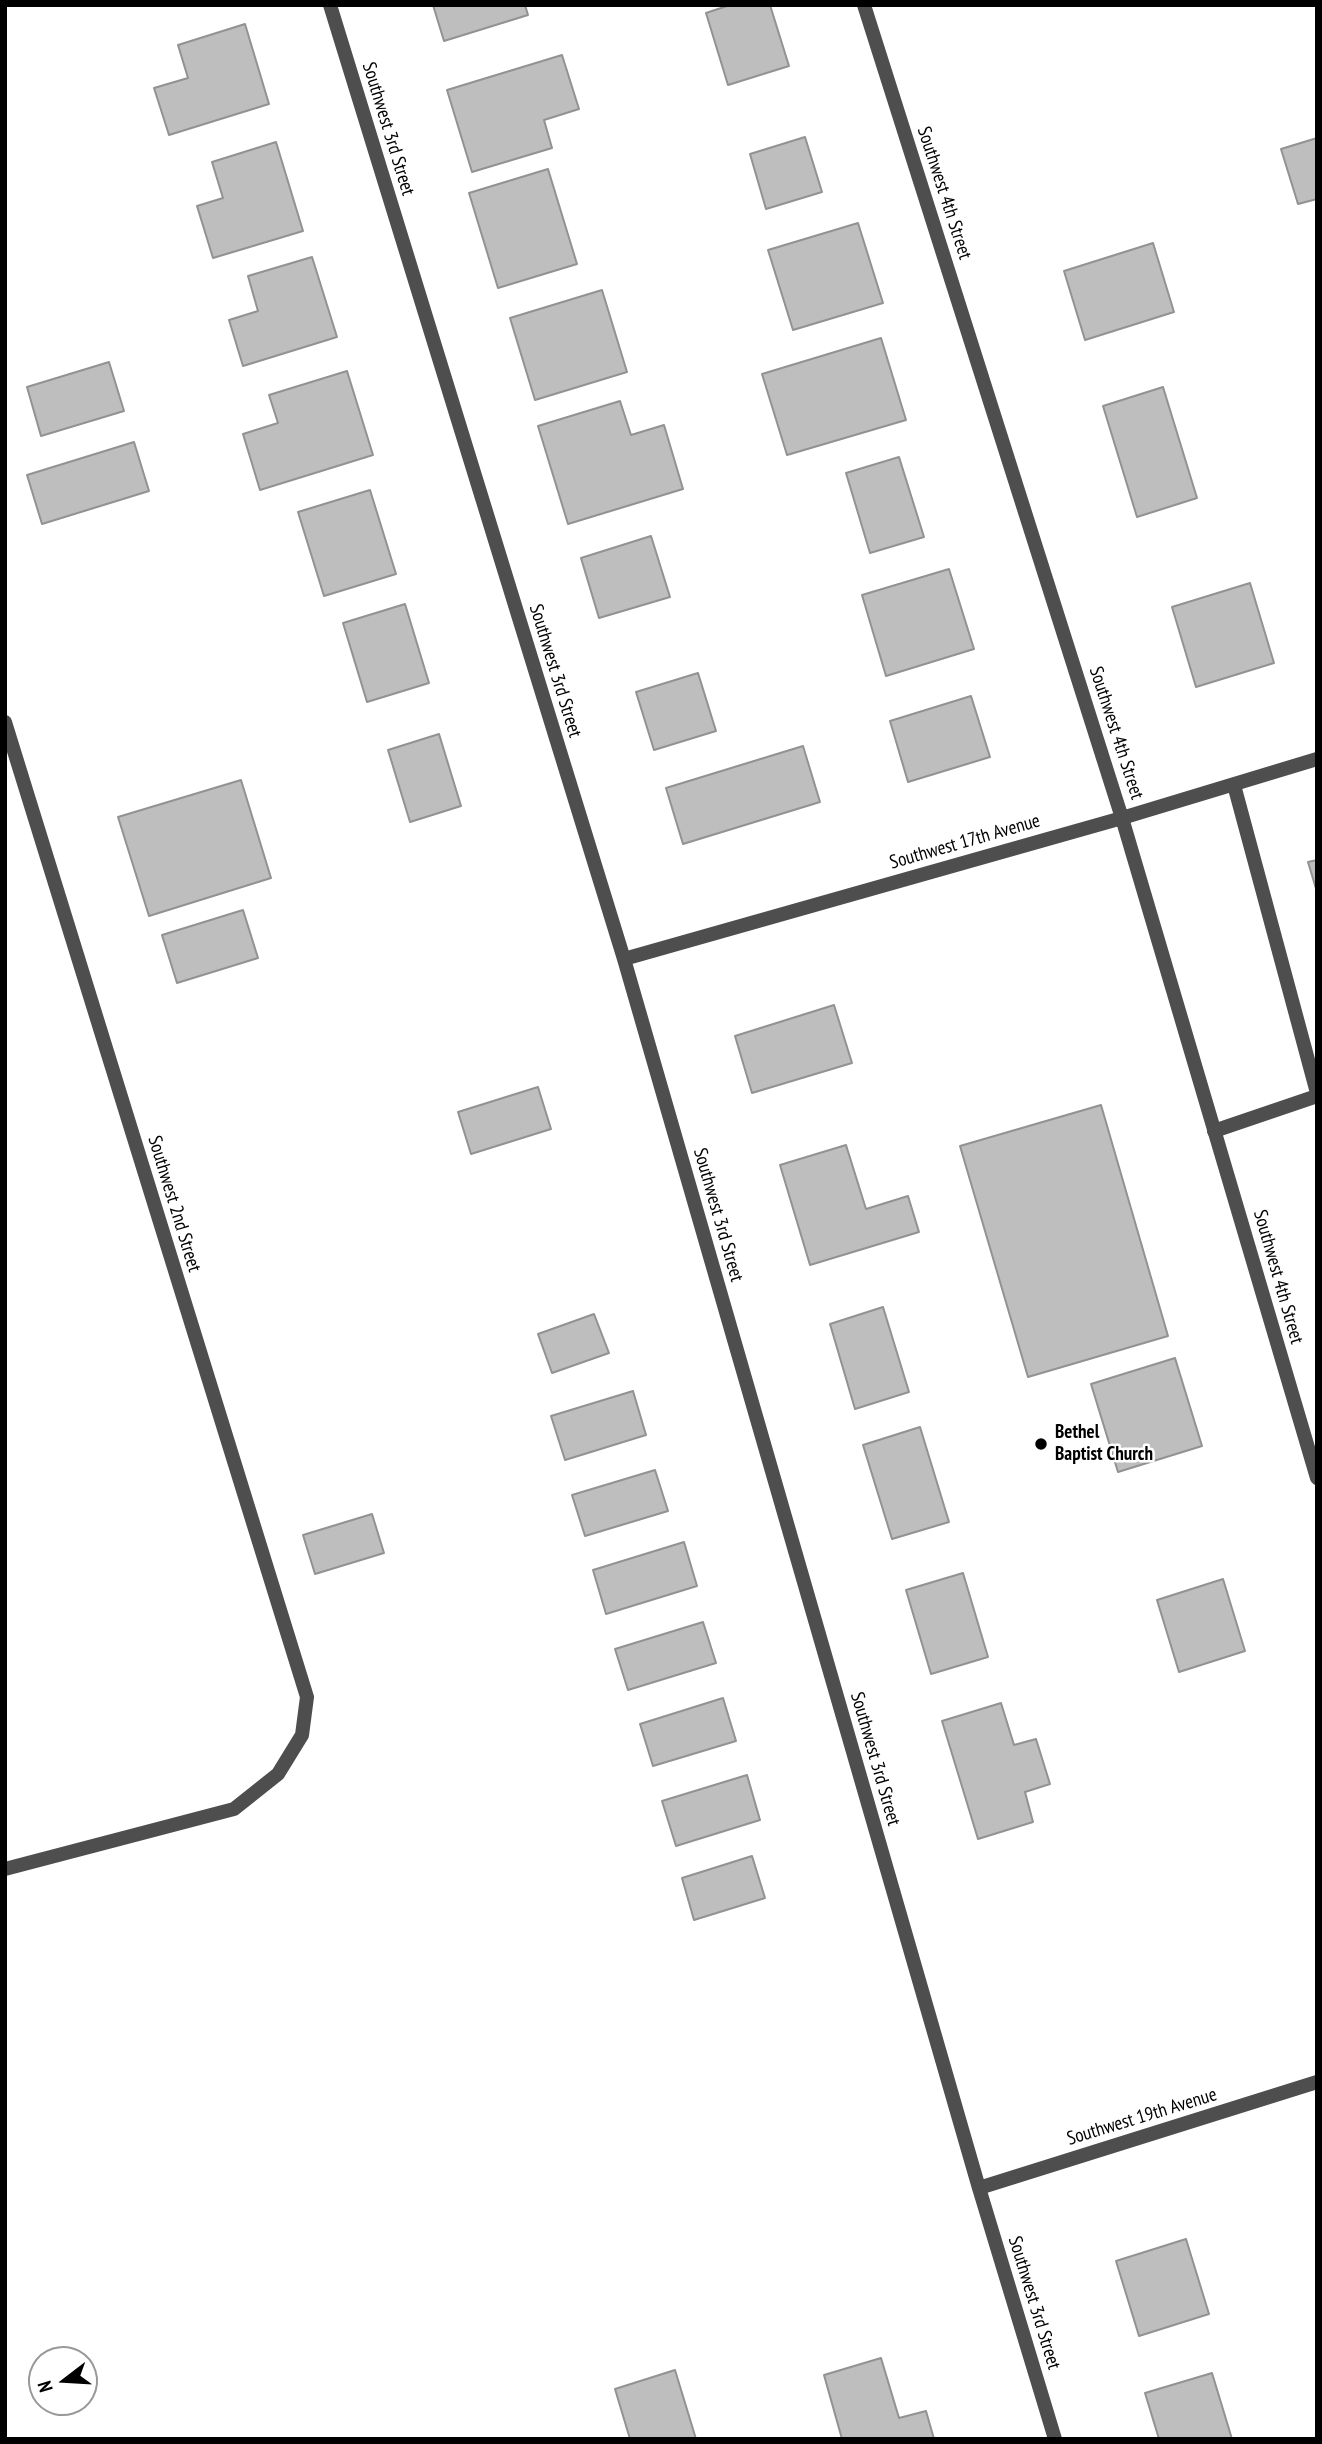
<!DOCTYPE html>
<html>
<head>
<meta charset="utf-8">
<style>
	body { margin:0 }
	#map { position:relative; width:1322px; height:2444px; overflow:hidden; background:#fff; font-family:"PT Sans Narrow",sans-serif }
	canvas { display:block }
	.frame { position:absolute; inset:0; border:7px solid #000; pointer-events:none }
	.north { position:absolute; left:28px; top:2346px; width:70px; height:70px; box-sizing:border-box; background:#fff; border:2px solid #999; border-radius:50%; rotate:253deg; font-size:19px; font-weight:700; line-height:28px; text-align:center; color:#000 }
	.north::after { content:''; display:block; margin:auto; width:24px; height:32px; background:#000; clip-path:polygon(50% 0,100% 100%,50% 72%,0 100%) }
</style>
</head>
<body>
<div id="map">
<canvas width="1322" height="2444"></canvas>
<div class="frame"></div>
<div class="north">N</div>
</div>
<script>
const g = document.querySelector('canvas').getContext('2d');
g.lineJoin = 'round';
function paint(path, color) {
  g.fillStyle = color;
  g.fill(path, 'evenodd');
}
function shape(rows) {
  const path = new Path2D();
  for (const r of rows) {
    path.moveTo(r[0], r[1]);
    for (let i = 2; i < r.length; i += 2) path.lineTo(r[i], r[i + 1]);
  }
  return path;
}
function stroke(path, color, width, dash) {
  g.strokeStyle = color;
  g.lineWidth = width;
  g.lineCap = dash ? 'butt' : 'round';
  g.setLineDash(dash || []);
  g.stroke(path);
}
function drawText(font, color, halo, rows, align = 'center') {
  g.font = font + ' "PT Sans Narrow",sans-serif';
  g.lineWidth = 5;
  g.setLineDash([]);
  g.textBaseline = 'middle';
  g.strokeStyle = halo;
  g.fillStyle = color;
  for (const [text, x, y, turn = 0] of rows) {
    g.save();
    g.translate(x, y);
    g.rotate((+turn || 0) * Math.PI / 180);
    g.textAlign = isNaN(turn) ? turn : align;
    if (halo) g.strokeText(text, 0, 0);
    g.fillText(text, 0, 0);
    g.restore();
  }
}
const building = shape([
	[433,5,525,5,528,15,444,41,433,5],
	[730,5,770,5,789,66,728,85,706,13,730,5],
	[245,24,269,104,169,135,154,88,188,78,178,45,245,24],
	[562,55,579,109,544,120,552,148,472,172,447,90,562,55],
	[805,137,822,192,766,209,750,154,805,137],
	[1317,138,1317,199,1298,204,1281,149,1317,138],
	[276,142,303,231,213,258,197,206,223,198,212,162,276,142],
	[548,169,577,264,498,288,469,193,548,169],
	[858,223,883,303,793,330,768,250,858,223],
	[1153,243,1174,312,1085,340,1064,271,1153,243],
	[312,257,337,337,243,366,229,320,258,311,248,276,312,257],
	[602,290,627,372,535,400,510,318,602,290],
	[881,338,906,420,787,455,762,374,881,338],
	[109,362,124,411,41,436,27,387,109,362],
	[347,371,373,455,260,490,243,434,278,423,269,395,347,371],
	[1163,387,1197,498,1137,517,1103,406,1163,387],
	[620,401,631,435,664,425,683,489,568,524,538,426,620,401],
	[134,442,149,491,42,524,27,475,134,442],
	[899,457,924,537,870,553,846,473,899,457],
	[370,490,396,574,324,596,298,512,370,490],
	[651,536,670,597,599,618,581,558,651,536],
	[949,569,974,649,886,676,862,595,949,569],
	[1250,583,1274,663,1196,687,1172,607,1250,583],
	[405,604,429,683,367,702,343,623,405,604],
	[698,673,716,731,654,750,636,692,698,673],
	[971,696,990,757,908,782,890,721,971,696],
	[439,734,461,806,410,822,388,750,439,734],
	[803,746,820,802,683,844,666,788,803,746],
	[241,780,271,878,149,916,118,817,241,780],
	[1317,860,1317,892,1308,862,1317,860],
	[243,910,258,958,177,983,162,935,243,910],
	[834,1005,852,1063,752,1093,735,1036,834,1005],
	[538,1087,551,1129,471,1154,458,1112,538,1087],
	[1101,1105,1168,1336,1028,1377,960,1146,1101,1105],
	[846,1145,866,1209,908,1196,919,1232,810,1265,780,1165,846,1145],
	[883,1307,909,1392,855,1409,830,1324,883,1307],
	[594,1314,609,1353,552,1373,538,1334,594,1314],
	[1175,1358,1202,1446,1118,1472,1091,1384,1175,1358],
	[633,1391,646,1435,565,1460,551,1416,633,1391],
	[920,1427,949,1522,892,1539,863,1445,920,1427],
	[655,1470,668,1511,585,1536,572,1495,655,1470],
	[372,1514,384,1553,315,1574,303,1535,372,1514],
	[684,1542,697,1586,606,1614,593,1570,684,1542],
	[963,1573,988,1657,931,1674,906,1590,963,1573],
	[1223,1579,1245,1651,1179,1672,1157,1600,1223,1579],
	[703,1622,716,1663,628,1690,615,1649,703,1622],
	[723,1698,736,1741,653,1766,640,1724,723,1698],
	[1001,1703,1014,1745,1036,1739,1050,1784,1025,1792,1033,1822,978,1839,942,1721,1001,1703],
	[747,1775,760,1820,676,1846,662,1801,747,1775],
	[752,1856,765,1898,694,1920,682,1878,752,1856],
	[1186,2239,1209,2314,1139,2336,1116,2261,1186,2239],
	[881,2358,899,2418,926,2411,934,2439,842,2439,824,2375,881,2358],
	[675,2370,696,2439,630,2439,615,2389,675,2370],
	[1212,2373,1232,2439,1159,2439,1145,2393,1212,2373]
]);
const service = shape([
	[1234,785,1317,1093],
	[1214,1131,1317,1096]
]);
const minor = shape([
	[330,5,624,959,979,2188,1055,2439],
	[864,5,1122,818,1317,1478],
	[5,722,307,1697,302,1735,278,1774,234,1809,5,1869],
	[624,959,1122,818,1317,759],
	[979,2188,1317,2082]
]);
const markers = [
	[1041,1444,7,"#000"]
];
const streetNames = [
	["Southwest 3rd Street",388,129,73],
	["Southwest 4th Street",944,193,72],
	["Southwest 3rd Street",555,671,73],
	["Southwest 4th Street",1116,733,72],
	["Southwest 17th Avenue",965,842,-16],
	["Southwest 2nd Street",174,1204,73],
	["Southwest 3rd Street",718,1215,74],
	["Southwest 4th Street",1278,1277,74],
	["Southwest 3rd Street",875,1759,74],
	["Southwest 19th Avenue",1142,2117,-17],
	["Southwest 3rd Street",1034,2303,73]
];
const poiNames = [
	["Bethel",1055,1433],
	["Baptist Church",1055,1455]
];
paint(building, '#bebebe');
stroke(building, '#929292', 2);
stroke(service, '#4e4e4e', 14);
stroke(minor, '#4e4e4e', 14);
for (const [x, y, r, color] of markers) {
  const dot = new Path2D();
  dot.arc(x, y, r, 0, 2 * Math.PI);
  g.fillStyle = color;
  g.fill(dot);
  stroke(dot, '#fff', 2.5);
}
drawText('19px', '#000', '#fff', streetNames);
drawText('bold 19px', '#000', '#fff', poiNames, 'left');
</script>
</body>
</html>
